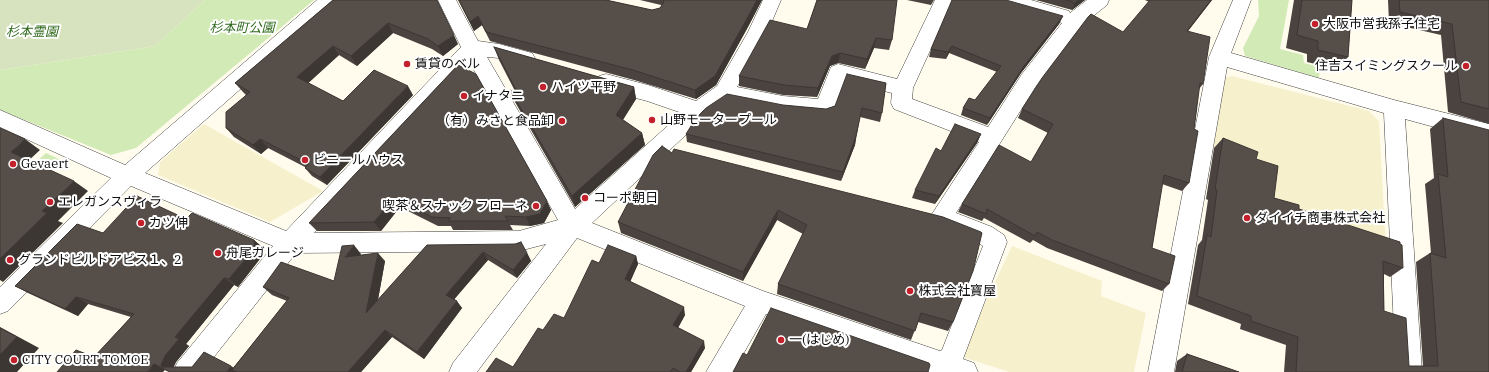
<!DOCTYPE html>
<html>
<head>
<meta charset="utf-8">
<style>
	body { margin:0 }
	canvas { display:block; background:#fffbed }
</style>
</head>
<body>
<canvas width="1489" height="372"></canvas>
<script>
const g = document.querySelector('canvas').getContext('2d');
g.lineJoin = 'round';
function paint(path, color) {
  g.fillStyle = color;
  g.fill(path, 'evenodd');
}
function shape(rows) {
  const path = new Path2D();
  for (const r of rows) {
    path.moveTo(r[0], r[1]);
    for (let i = 2; i < r.length; i += 2) path.lineTo(r[i], r[i + 1]);
  }
  return path;
}
function stroke(path, color, width, dash) {
  g.strokeStyle = color;
  g.lineWidth = width;
  g.lineCap = dash ? 'butt' : 'round';
  g.setLineDash(dash || []);
  g.stroke(path);
}
function drawText(font, color, halo, rows, align = 'center') {
  g.font = font + ' "IBM Plex Serif","Noto Sans JP",serif';
  g.lineWidth = 4;
  g.setLineDash([]);
  g.textBaseline = 'middle';
  g.strokeStyle = halo;
  g.fillStyle = color;
  for (const [text, x, y, turn = 0] of rows) {
    g.save();
    g.translate(x, y);
    g.rotate((+turn || 0) * Math.PI / 180);
    g.textAlign = isNaN(turn) ? turn : align;
    if (halo) g.strokeText(text, 0, 0);
    g.fillText(text, 0, 0);
    g.restore();
  }
}
const farmland = shape([
	[1232,76,1369,111,1379,121,1386,248,1273,208,1275,171,1213,147,1225,78],
	[204,124,323,191,270,222,158,175,160,162],
	[1012,246,1102,281,1101,296,1146,313,1134,372,1009,372,960,356]
]);
const green = shape([
	[205,0,314,0,136,148,111,155,0,110,0,70,155,46],
	[1258,0,1289,0,1280,49,1303,55,1304,63,1320,67,1319,78,1245,56,1243,48,1259,16],
	[46,153,61,160,17,198,12,183]
]);
const cemetery = shape([
	[0,0,205,0,155,46,0,70]
]);
const street = shape([
	[317,0,338,0,336,5,145,173,286,231,461,47,438,0,456,0,478,41,499,44,532,53,535,58,532,63,525,66,499,58,487,57,575,209,682,113,647,101,599,88,596,82,599,76,606,74,648,85,696,101,717,86,748,32,763,0,781,0,767,33,737,87,783,96,818,99,831,67,838,64,897,79,935,0,953,0,913,88,912,99,988,127,1022,74,1062,23,1000,5,998,0,1031,0,1069,11,1070,13,1087,0,1109,0,1107,5,1082,25,1036,86,956,213,992,227,1004,235,1007,242,963,359,974,363,978,372,926,372,927,371,766,314,733,372,706,372,745,306,577,238,477,372,449,372,453,363,546,244,519,251,296,253,202,372,173,372,177,363,273,246,131,186,8,311,0,314,0,287,111,178,0,127,0,110,125,165,317,0],
	[470,63,558,220,519,231,314,233,470,63],
	[845,81,892,93,891,103,894,109,979,142,930,217,933,224,941,227,945,225,947,229,976,241,983,246,942,350,940,351,763,291,592,223,706,116,727,101,783,112,825,116,832,114,845,81],
	[1233,0,1251,0,1231,53,1394,100,1489,124,1489,142,1405,119,1422,372,1396,372,1384,113,1227,67,1174,372,1148,372,1209,57,1233,0]
]);
const wall = shape([
	[333,0,458,44,443,56,432,49,393,33,357,66,339,55,308,83,343,101,413,95,327,185,312,176,305,168,305,167,268,148,261,154,234,137,226,128,246,95,243,92,235,83],
	[458,0,606,0,652,10,660,8,662,5,661,5,640,0,762,0,749,25,716,85,696,99,634,80,490,41,482,25,474,31],
	[817,0,892,40,889,50,874,48,865,69,838,63,830,66,817,97,783,95,739,86,739,76,807,29],
	[907,0,934,0,931,5],
	[1036,0,1085,0,1072,10],
	[1145,0,1212,0,1188,31,1203,84,1199,89,1194,129,1189,183,1182,191,1162,184,1152,248,1169,284,1162,291,1047,248,1033,240,1030,243,984,218,982,221,958,212,962,204,1031,162,1048,133,1018,118,1022,109,1123,32,1149,2],
	[1294,0,1352,0,1348,57,1336,69,1307,62,1307,54,1286,48],
	[1388,0,1489,0,1489,124,1448,112,1441,35,1389,23],
	[1063,16,1059,24,1021,73,987,125,961,115,963,108,975,100,997,72,949,53,946,59,929,57,931,49],
	[494,47,634,87,636,99,623,120,642,133,645,145,575,207,515,102,510,90,516,93,499,60],
	[458,65,551,210,544,223,530,226,510,225,513,230,453,230,451,226,438,226,400,207,381,231,317,231,309,223],
	[886,83,882,113,880,122,860,117,855,145,841,181,687,142,686,134,783,105,826,109,835,106],
	[1443,118,1489,372,1284,372,1286,345,1240,329,1241,324,1188,304,1198,245,1202,240,1208,200,1206,199,1214,148,1223,138,1256,159,1274,198,1299,209,1403,268,1390,277,1384,274,1384,311,1409,366,1423,366,1416,262,1430,253,1431,253,1425,184,1434,178,1430,129],
	[981,134,977,143,935,204,912,198,915,190,941,151],
	[672,153,943,217,953,322,948,331,918,322,911,340,777,294,778,284,803,234,777,220,743,281,621,233,618,222],
	[186,219,254,240,262,247,263,255,238,287,234,285,186,344,189,346,176,362,173,367,233,368,287,301,272,295,263,287,334,281,361,254,361,255,385,261,378,300,427,245,527,253,531,261,517,278,488,260,454,299,462,308,424,359,392,337,361,372,169,372,165,370,94,357,131,317,88,304,78,316,28,293,15,286,103,233],
	[636,256,638,264,630,281,685,315,678,328,705,348,691,372,486,372,513,367,543,330,564,318,599,263],
	[1187,354,1239,372,1175,372,1177,361]
]);
const shadedWall = shape([
	[757,0,762,0,749,25,716,85,696,99,695,90],
	[1079,0,1085,0,1072,10,1075,3],
	[1211,0,1212,0,1181,40,1187,31],
	[478,16,482,25,474,31,470,22],
	[1063,16,1059,24,1021,73,987,125,990,118,1024,66],
	[388,23,393,33,357,66,351,56],
	[454,35,458,44,443,56,438,46],
	[876,38,874,48,865,69,867,59],
	[333,46,339,55,304,87,297,77],
	[952,46,949,53,946,59,948,52],
	[840,53,838,63,830,66,817,97,818,88,832,56],
	[408,86,413,95,327,185,320,177],
	[634,87,636,99,618,127,616,115],
	[642,133,645,145,575,207,572,196],
	[981,134,977,143,935,204,939,196],
	[856,136,855,145,841,181,843,172],
	[25,139,40,150,26,163,11,152],
	[260,139,268,148,261,154,253,145],
	[74,181,88,191,58,221,63,223,3,282,0,280,0,259,42,211],
	[394,198,400,207,381,231,374,222],
	[547,201,551,210,544,223,530,226,526,217],
	[778,210,777,220,743,281,743,272],
	[254,240,262,247,263,255,238,287,229,279],
	[354,245,361,254,352,265,345,257],
	[483,252,488,260,452,302,446,295],
	[378,253,385,261,374,321,366,313],
	[527,253,531,261,517,278,513,270],
	[636,256,638,264,628,287,625,279],
	[224,278,234,285,186,344,189,346,176,362,172,371,162,367,161,365,175,337],
	[76,297,88,304,78,316,65,309],
	[457,301,462,308,424,359,417,352],
	[684,307,685,315,675,333,673,325],
	[0,327,39,348,17,372,0,372],
	[385,330,392,337,361,372,348,372],
	[704,341,705,348,691,372,686,372],
	[154,364,165,370,163,372,147,372],
	[231,366,240,372,232,370,236,372,227,372]
]);
const building = shape([
	[333,0,437,0,454,35,438,46,428,39,388,23,351,56,333,46,297,77,343,101,374,70,408,86,320,177,305,168,309,164,260,139,253,145,226,128,226,112,250,92,235,83,333,0],
	[459,0,606,0,652,10,660,8,664,2,663,0,757,0,749,15,715,76,695,90,633,70,486,32,478,16,470,22,459,0],
	[817,0,897,0,892,40,876,38,867,59,840,53,832,56,818,88,784,85,739,76,770,20,807,29,817,0],
	[952,0,1006,0,1063,16,1024,66,990,118,963,108,969,98,975,100,1001,66,952,46,948,52,931,49,952,0],
	[1066,0,1079,0,1075,3,1066,0],
	[1150,0,1211,0,1187,31,1210,37,1203,84,1200,83,1194,129,1198,131,1189,183,1164,175,1152,248,1175,256,1169,284,1052,240,1037,232,1035,236,987,209,986,214,962,204,999,145,1031,162,1053,124,1022,109,1042,78,1088,17,1091,14,1123,32,1150,0],
	[1302,0,1352,0,1348,57,1318,50,1318,41,1297,35,1302,0],
	[1399,0,1489,0,1489,109,1461,102,1452,24,1400,12,1399,0],
	[494,47,634,87,616,115,642,133,572,196,510,90,518,94,494,47],
	[458,65,476,74,547,201,540,214,526,217,505,216,508,221,448,221,451,218,432,217,394,198,374,222,309,223,458,65],
	[847,74,886,83,882,113,862,108,856,136,843,172,686,134,696,118,706,108,727,94,783,105,826,109,835,106,847,74],
	[1443,118,1489,130,1489,372,1296,372,1298,337,1251,321,1251,316,1197,296,1207,235,1211,237,1217,190,1215,189,1223,138,1258,152,1256,159,1278,166,1274,198,1299,205,1299,209,1400,242,1400,244,1402,245,1403,268,1383,261,1384,311,1406,318,1409,366,1438,366,1430,253,1446,258,1438,174,1448,177,1443,118],
	[955,124,981,134,939,196,915,190,936,148,941,151,955,124],
	[0,128,25,139,11,152,74,181,42,211,47,213,0,259,0,128],
	[662,146,672,153,674,149,943,217,981,232,982,233,973,271,953,322,921,313,915,331,778,284,807,225,778,210,743,272,618,222,653,155,662,146],
	[137,196,186,219,192,213,254,240,255,248,229,279,224,278,175,337,179,339,165,356,161,365,162,367,192,367,204,352,231,366,227,372,170,372,154,364,147,372,57,372,76,350,94,357,134,314,76,297,65,309,15,286,77,224,103,233,137,196],
	[521,242,527,253,513,270,483,252,446,295,457,301,417,352,385,330,348,372,237,372,232,370,289,298,263,287,281,262,334,281,342,246,354,245,345,257,378,253,366,313,427,245,515,244,521,242],
	[608,245,636,256,625,279,684,307,673,325,704,341,686,372,680,372,673,368,670,372,486,372,496,358,513,367,538,328,543,330,554,314,564,318,592,260,599,263,608,245],
	[771,308,929,363,930,365,928,372,733,372,743,353,747,355,771,308],
	[0,328,17,337,0,355,0,328],
	[1187,354,1239,372,1182,372,1187,354]
]);
const markers = [
	[1315,24,4,"#c3202c"],
	[407,64,4,"#c3202c"],
	[1466,66,4,"#c3202c"],
	[543,87,4,"#c3202c"],
	[464,96,4,"#c3202c"],
	[652,120,4,"#c3202c"],
	[562,121,4,"#c3202c"],
	[305,160,4,"#c3202c"],
	[13,164,4,"#c3202c"],
	[585,198,4,"#c3202c"],
	[50,202,4,"#c3202c"],
	[536,206,4,"#c3202c"],
	[1247,218,4,"#c3202c"],
	[141,223,4,"#c3202c"],
	[218,253,4,"#c3202c"],
	[10,260,4,"#c3202c"],
	[910,291,4,"#c3202c"],
	[781,340,4,"#c3202c"],
	[14,360,4,"#c3202c"]
];
const poiNames = [
	["大阪市営我孫子住宅",1323,24],
	["賃貸のベル",415,64],
	["住吉スイミングスクール",1458,66,"right"],
	["ハイツ平野",551,87],
	["イナタニ",472,96],
	["山野モータープール",660,120],
	["（有）みさと食品卸",554,121,"right"],
	["ビニールハウス",313,160],
	["Gevaert",21,164],
	["コーポ朝日",593,198],
	["エレガンスヴィラ",58,202],
	["喫茶＆スナック フローネ",528,206,"right"],
	["ダイイチ商事株式会社",1255,218],
	["カツ伸",149,223],
	["舟尾ガレージ",226,253],
	["グランドビルドアビス１、2",18,260],
	["株式会社寶屋",918,291],
	["一(はじめ)",789,340],
	["CITY COURT TOMOE",22,360]
];
const parkNames = [
	["杉本町公園",242,28],
	["杉本霊園",32,32]
];
paint(farmland, '#f6f1cc');
paint(green, '#d2ebb6');
paint(cemetery, '#d7e2be');
stroke(street, '#404040', 1);
paint(street, '#fff');
paint(wall, '#4a433f');
paint(shadedWall, '#3c3733');
paint(building, '#564e49');
stroke(building, '#3c3733', 1);
for (const [x, y, r, color] of markers) {
  const dot = new Path2D();
  dot.arc(x, y, r, 0, 2 * Math.PI);
  g.fillStyle = color;
  g.fill(dot);
  stroke(dot, '#fff', 1.5);
}
drawText('13px', '#0d0d0d', '#fff', poiNames, 'left');
drawText('italic 13px', '#2d671b', '#fff', parkNames);
</script>
</body>
</html>
